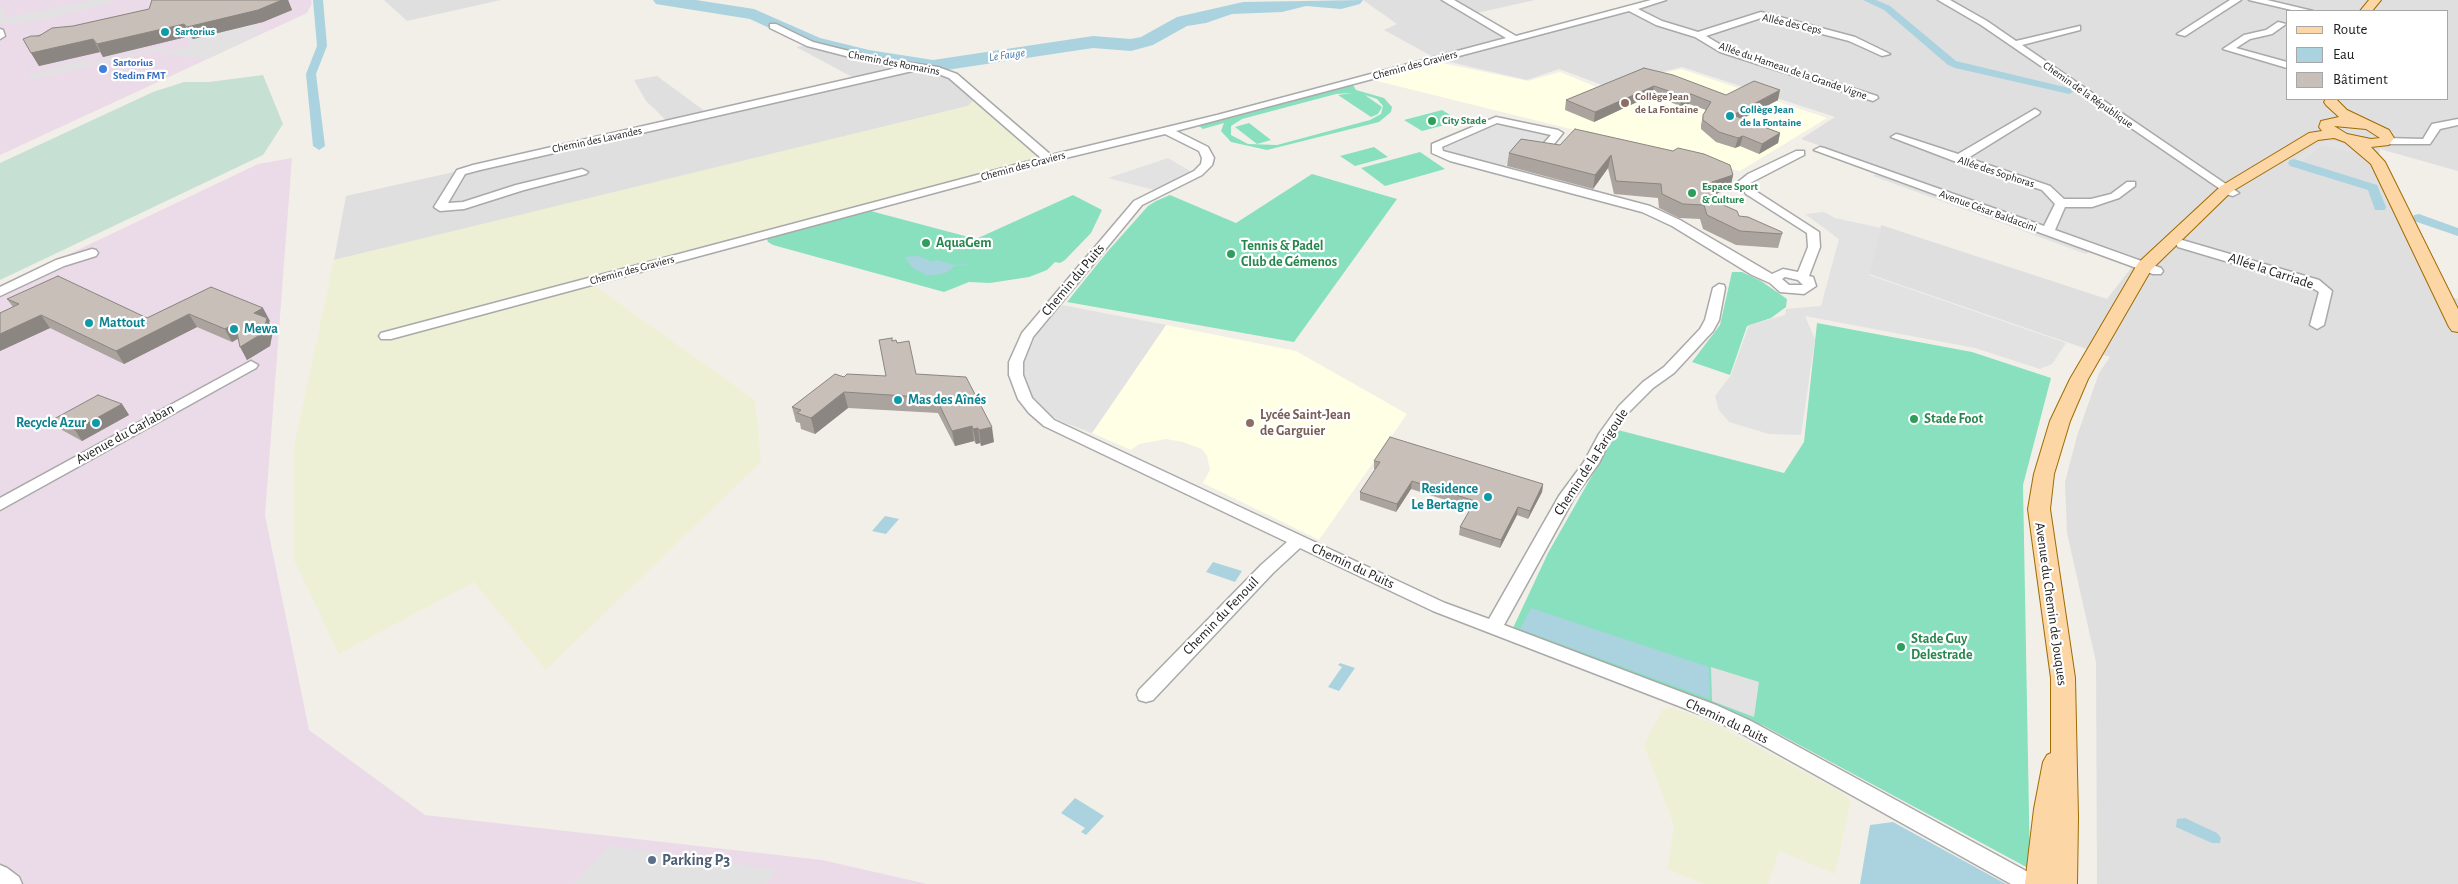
<!DOCTYPE html>
<html>
<head>
<meta charset="utf-8">
<style>
	body { margin:0 }
	#map { position:relative; width:2458px; height:884px; overflow:hidden; background:#f2efe9; font-family:"Alegreya Sans",sans-serif }
	canvas { display:block }
	.legend { position:absolute; left:2286px; top:10px; width:162px; height:90px; box-sizing:border-box; background:#fff; border:1px solid #a7a7a7; margin:0; padding:6px 9px; list-style:none; font-size:15px; color:#222 }
	.legend li { display:flex; align-items:center; gap:10px; height:25px }
	.legend b { width:25px; border:1px solid #a7a7a7 }
</style>
</head>
<body>
<div id="map">
<canvas width="2458" height="884"></canvas>
<ul class="legend">
<li><b style="height:6px;background:#fcd6a4"></b>Route</li>
<li><b style="height:14px;background:#aad3df"></b>Eau</li>
<li><b style="height:14px;background:#c7bfb8"></b>Bâtiment</li>
</ul>
</div>
<script>
const g = document.querySelector('canvas').getContext('2d');
g.lineJoin = 'round';
function paint(path, color) {
  g.fillStyle = color;
  g.fill(path, 'evenodd');
}
function shape(rows) {
  const path = new Path2D();
  for (const r of rows) {
    path.moveTo(r[0], r[1]);
    for (let i = 2; i < r.length; i += 2) path.lineTo(r[i], r[i + 1]);
  }
  return path;
}
function stroke(path, color, width, dash) {
  g.strokeStyle = color;
  g.lineWidth = width;
  g.lineCap = dash ? 'butt' : 'round';
  g.setLineDash(dash || []);
  g.stroke(path);
}
function drawText(font, color, halo, rows, align = 'center') {
  g.font = font + ' "Alegreya Sans",sans-serif';
  g.lineWidth = 4.5;
  g.setLineDash([]);
  g.textBaseline = 'middle';
  g.strokeStyle = halo;
  g.fillStyle = color;
  for (const [text, x, y, turn = 0] of rows) {
    g.save();
    g.translate(x, y);
    g.rotate((+turn || 0) * Math.PI / 180);
    g.textAlign = isNaN(turn) ? turn : align;
    if (halo) g.strokeText(text, 0, 0);
    g.fillText(text, 0, 0);
    g.restore();
  }
}
const residential = shape([
	[384,0,501,0,407,21],
	[1363,0,1535,0,1472,14,1513,38,1661,0,2458,0,2458,171,2380,149,2378,162,2441,294,2458,299,2458,884,2097,884,2096,662,2067,533,2065,482,2077,436,2099,373,2110,357,1869,274,1881,225,2107,299,2139,258,1801,139,1835,117,1682,67,1605,86,1559,69,1527,80,1437,59,1384,30,1397,24],
	[2287,11,2447,11,2447,99,2287,99],
	[810,44,953,76,976,98,968,106,628,190,334,260,346,196,670,124,646,101,634,80,657,76,710,115,858,80,796,47]
]);
const industrial = shape([
	[0,0,311,0,312,3,307,13,0,155],
	[292,158,265,515,309,730,425,815,822,860,927,884,0,884,0,287,258,164]
]);
const education = shape([
	[1437,62,1528,81,1560,72,1599,88,1681,69,1827,118,1740,171,1373,80],
	[1166,325,1296,351,1407,414,1319,540,1203,483,1210,470,1207,456,1202,449,1183,442,1166,439,1139,444,1131,450,1092,433]
]);
const farmland = shape([
	[976,98,1049,159,595,286,755,400,761,462,546,670,474,582,339,654,294,560,293,451,334,260,968,106],
	[1672,707,1717,725,1839,791,1851,800,1835,874,1779,851,1768,884,1704,884,1667,869,1674,826,1644,745,1662,710]
]);
const wetland = shape([
	[263,75,283,124,263,155,0,280,0,163,153,92,184,82,209,82]
]);
const pitch = shape([
	[1353,85,1356,90,1384,98,1392,107,1391,112,1379,122,1267,150,1231,142,1221,131,1224,123,1203,129,1199,126],
	[1352,93,1338,95,1371,117,1378,114,1382,107,1365,95,1377,99,1383,106,1381,114,1370,120,1277,145,1248,144,1231,135,1231,126,1242,119,1336,94],
	[1442,110,1460,121,1422,131,1404,120],
	[1249,123,1271,140,1257,144,1235,127],
	[1374,147,1388,157,1355,166,1340,156],
	[1420,152,1445,169,1385,186,1361,168],
	[1312,174,1397,199,1294,342,1067,302,1108,251,1148,206,1156,201,1170,195,1236,223],
	[1073,195,1102,210,1091,233,1065,260,1060,263,1055,262,1047,270,1029,277,990,283,969,282,944,292,773,245,768,242,766,236,867,210,976,239],
	[1732,272,1742,272,1761,281,1787,299,1786,307,1771,318,1747,326,1730,375,1692,362,1720,325],
	[1817,323,1972,352,2051,378,2023,485,2030,869,1764,726,1513,628,1548,553,1618,430,1784,473,1804,442]
]);
const parking = shape([
	[93,0,109,0,112,3,29,22,0,24,0,6,6,18],
	[250,25,263,28,192,45,186,44,193,39],
	[263,30,236,44,239,44,207,59,160,53],
	[161,47,168,48,29,80,28,77,67,64,85,60,87,64],
	[1497,122,1555,134,1535,154,1519,150,1503,168,1442,152,1442,148],
	[2328,141,2347,144,2352,146,2354,151,2351,153,2322,146,2302,162,2366,182,2366,184,2293,161,2316,144,2321,146,2319,142],
	[1168,158,1192,172,1154,190,1108,178],
	[1876,174,2089,252,2086,254,1873,176],
	[1824,212,1835,218,1881,228,1869,275,2066,343,2052,364,2040,369,1975,348,1805,316,1815,339,1801,435,1769,434,1729,422,1719,410,1715,396,1731,375,1749,325,1785,315,1786,309,1821,306,1839,239,1805,214],
	[1062,305,1166,325,1092,433,1065,423,1041,411,1024,385,1023,365,1035,337],
	[1711,667,1759,682,1754,717,1712,701],
	[609,846,638,850,776,870,766,884,574,884]
]);
const water = shape([
	[919,256,933,262,936,260,955,265,977,263,955,266,945,273,935,275,926,275,913,268,904,257],
	[885,516,899,519,886,534,872,531],
	[1213,562,1242,571,1235,582,1206,572],
	[1531,608,1709,667,1710,699,1520,629],
	[1340,663,1355,668,1339,691,1328,687,1342,667,1338,665],
	[1075,798,1104,816,1086,835,1081,832,1085,828,1061,813],
	[2185,818,2217,833,2221,838,2220,843,2212,843,2176,827,2177,819],
	[1893,822,2006,884,1860,884,1870,825]
]);
const canal = shape([
	[313,0,323,0,327,46,316,74,325,146,319,150,313,146,306,74,317,46,313,0],
	[1863,0,1876,0,1890,6,1956,61,2073,89,2075,91,2069,94,1955,68,1948,65,1884,10,1863,0],
	[2294,159,2377,185,2386,207,2385,210,2375,210,2368,190,2290,166,2288,163,2290,160,2294,159],
	[2419,214,2458,228,2458,236,2414,221,2413,218,2414,215,2419,214]
]);
const river = shape([
	[653,0,696,0,754,9,820,38,869,50,933,60,1093,36,1131,39,1141,37,1177,17,1243,2,1363,0,1360,4,1341,9,1306,6,1282,12,1232,14,1206,23,1187,26,1153,45,1131,51,1093,48,933,72,862,60,808,46,750,19,662,5,656,4,653,0]
]);
const minor = shape([
	[1442,0,1454,0,1516,36,1651,0,1666,0,1638,9,1662,21,1698,32,1761,12,1855,37,1890,54,1882,56,1849,41,1761,18,1706,36,1726,48,1877,96,1878,98,1873,101,1720,52,1695,37,1656,25,1629,11,1176,131,1208,147,1214,158,1212,165,1202,175,1142,205,1033,337,1023,362,1023,375,1032,398,1054,420,1445,603,1489,619,1559,496,1584,462,1599,434,1619,406,1643,382,1664,367,1700,329,1705,320,1713,288,1719,284,1724,285,1725,288,1719,320,1713,331,1674,373,1653,388,1629,412,1611,438,1599,463,1574,498,1504,625,1716,705,1751,721,2037,877,2040,884,2011,884,1737,731,1702,715,1433,611,1300,548,1273,573,1153,700,1146,702,1139,700,1137,695,1139,690,1261,565,1287,542,1044,426,1029,413,1018,399,1009,375,1009,362,1022,333,1134,201,1194,171,1201,164,1202,158,1199,151,1165,134,1053,161,391,339,381,339,379,336,381,333,1041,158,949,78,936,73,917,70,480,170,465,174,448,203,463,202,516,185,582,169,588,172,586,174,524,190,464,209,440,211,434,207,457,170,473,165,901,67,877,64,807,46,770,28,770,24,776,24,813,42,877,58,938,67,957,74,1051,155,1217,115,1506,38,1442,0],
	[1938,0,1950,0,1987,21,2016,41,2080,26,2080,30,2022,45,2239,193,2233,196,2229,195,1981,25,1938,0],
	[2230,0,2241,0,2185,36,2177,34,2230,0],
	[2249,0,2267,0,2313,11,2296,11,2249,0],
	[2278,22,2286,24,2272,34,2250,39,2236,48,2287,62,2287,68,2223,49,2244,35,2266,30,2278,22],
	[0,29,3,30,5,36,0,39,0,29],
	[2035,109,2040,112,2039,114,1968,158,2050,186,2064,199,2091,199,2111,194,2127,182,2135,182,2135,186,2119,198,2092,207,2065,207,2055,230,2161,268,2163,271,2161,274,2153,274,1814,150,1820,147,1824,148,2044,226,2055,204,2042,190,1954,161,1891,137,1896,134,1900,135,1958,154,2035,109],
	[1496,117,1558,130,1563,133,1546,154,1542,155,1536,152,1551,135,1497,123,1442,147,1443,151,1650,206,1680,220,1772,274,1783,269,1798,272,1808,247,1807,233,1746,194,1738,182,1748,174,1796,151,1804,151,1804,155,1750,183,1754,190,1819,232,1820,247,1809,276,1813,277,1816,286,1804,294,1780,292,1770,283,1752,275,1672,226,1642,212,1450,161,1432,153,1432,144,1496,117],
	[1785,277,1798,280,1803,285,1789,285,1782,279,1785,277],
	[2458,119,2458,125,2440,129,2430,144,2386,144,2381,141,2386,138,2423,139,2432,124,2458,119],
	[2182,240,2319,280,2332,291,2324,325,2317,329,2310,325,2319,292,2309,286,2178,247,2176,244,2182,240],
	[92,249,96,250,98,253,96,256,64,266,0,296,0,287,56,260,92,249],
	[251,361,258,365,256,368,0,510,0,498,251,361],
	[0,865,7,868,19,877,22,884,0,884,0,865]
]);
const major = shape([
	[2369,0,2381,0,2372,11,2360,11,2369,0],
	[2326,99,2336,99,2347,110,2389,130,2394,138,2389,145,2371,147,2385,162,2458,309,2458,332,2452,331,2449,327,2371,164,2345,142,2334,138,2318,140,2231,192,2151,270,2088,379,2070,421,2054,474,2050,509,2075,678,2078,817,2077,884,2025,884,2034,809,2043,762,2047,755,2051,753,2051,678,2028,509,2034,474,2050,421,2070,379,2138,263,2221,186,2309,133,2322,131,2319,127,2321,121,2339,117,2326,105,2324,102,2326,99],
	[2334,126,2366,129,2380,138,2371,139,2347,134,2334,126]
]);
const wall = shape([
	[152,0,288,0,292,10,263,22,193,39,190,36,103,57,100,52,39,66,23,39,73,26,149,9],
	[1644,68,1726,95,1778,100,1742,119,1780,133,1778,143,1759,154,1740,146,1735,148,1716,142,1701,129,1701,125,1703,115,1706,110,1689,104,1680,106,1652,95,1594,122,1565,110,1566,100],
	[1521,139,1733,175,1730,189,1717,193,1721,204,1739,216,1782,234,1778,248,1736,245,1703,229,1700,219,1679,218,1659,208,1658,198,1614,194,1608,168,1593,189,1507,166,1509,153],
	[211,287,270,321,269,322,273,331,270,346,247,360,238,339,232,342,197,327,124,364,50,328,0,351,0,313,13,307,7,299,147,318],
	[892,341,897,343,916,374,994,442,981,446,980,443,976,444,974,441,955,446,938,413,848,408,815,434,801,429,800,423,796,422,792,407,844,377,886,376],
	[122,404,129,415,82,441,62,430,54,419],
	[1374,461,1543,484,1542,492,1528,519,1517,515,1500,548,1459,535,1460,527,1471,508,1411,489,1396,512,1360,500,1360,492,1376,469,1374,469]
]);
const shadedWall = shape([
	[282,0,288,0,292,10,263,22,193,39,187,27],
	[184,24,190,36,103,57,97,44],
	[93,39,100,52,39,66,31,53],
	[1654,86,1652,95,1594,122,1595,112],
	[1780,90,1778,100,1730,125,1733,115],
	[1691,94,1689,104,1680,106,1683,96],
	[1780,133,1778,143,1759,154,1762,144],
	[1743,136,1740,146,1735,148,1738,138],
	[1611,155,1608,168,1593,189,1595,175],
	[1733,175,1730,189,1709,196,1712,182],
	[263,308,270,321,269,322,273,331,270,346,247,360,240,347,254,313],
	[189,314,197,327,124,364,116,351],
	[41,315,50,328,0,351,0,334],
	[235,323,242,336,232,342,225,329],
	[844,392,848,408,815,434,811,418],
	[122,404,129,415,82,441,75,430],
	[972,426,974,441,955,446,952,431],
	[992,427,994,442,981,446,979,430],
	[978,428,980,443,976,444,973,429],
	[1412,481,1411,489,1396,512,1397,504],
	[1543,484,1542,492,1528,519,1530,511],
	[1518,507,1517,515,1500,548,1501,540]
]);
const building = shape([
	[152,0,282,0,258,10,187,27,184,24,97,44,93,39,31,53,23,39,31,36,39,36,52,28,73,26,149,9,152,0],
	[1644,68,1673,75,1726,95,1754,81,1780,90,1733,115,1780,133,1762,144,1743,136,1738,138,1719,132,1703,120,1703,115,1711,102,1691,94,1683,96,1654,86,1595,112,1566,100,1644,68],
	[1575,129,1673,151,1678,148,1704,154,1730,165,1733,175,1712,182,1721,204,1737,211,1739,216,1748,217,1782,232,1782,234,1740,231,1707,215,1704,205,1683,204,1662,194,1661,184,1616,181,1611,155,1595,175,1509,153,1521,139,1560,145,1575,129],
	[58,276,147,318,211,287,263,308,254,313,267,318,263,333,240,347,235,323,225,329,189,314,116,351,41,315,0,334,0,313,19,304,7,299,58,276],
	[892,338,892,341,896,340,897,343,909,341,916,374,966,377,992,427,979,430,978,428,973,429,972,426,952,431,936,398,844,392,811,418,797,413,801,410,792,407,835,374,844,377,847,374,886,376,879,340,892,338],
	[98,395,122,404,75,430,54,419,98,395],
	[1390,437,1543,484,1530,511,1518,507,1501,540,1460,527,1475,501,1412,481,1397,504,1360,492,1380,462,1374,461,1390,437]
]);
const markers = [
	[165,32,5,"#0f9aa8"],
	[103,69,5,"#3f7fe0"],
	[1625,103,5,"#8d6e63"],
	[1730,116,5,"#0f9aa8"],
	[1432,121,5,"#2e9e5b"],
	[1692,193,5,"#2e9e5b"],
	[926,243,5,"#2e9e5b"],
	[1231,254,5,"#2e9e5b"],
	[89,323,5,"#0f9aa8"],
	[234,329,5,"#0f9aa8"],
	[898,400,5,"#0f9aa8"],
	[1914,419,5,"#2e9e5b"],
	[96,423,5,"#0f9aa8"],
	[1250,423,5,"#8d6e63"],
	[1488,497,5,"#0f9aa8"],
	[1901,647,5,"#2e9e5b"],
	[652,860,5,"#5c6f8a"]
];
const farStreetnames = [
	["Allée des Ceps",1792,24,13],
	["Chemin des Romarins",894,63,11],
	["Chemin des Graviers",1415,65,-15],
	["Allée du Hameau de la Grande Vigne",1793,71,19],
	["Chemin de la République",2088,95,35],
	["Chemin des Lavandes",597,140,-12],
	["Chemin des Graviers",1023,166,-15],
	["Allée des Sophoras",1996,172,18],
	["Avenue César Baldaccini",1988,211,20],
	["Chemin des Graviers",632,270,-15]
];
const farCulturenames = [
	["Sartorius",175,32],
	["Collège Jean",1740,110],
	["de la Fontaine",1740,123]
];
const farShopnames = [
	["Sartorius",113,63],
	["Stedim FMT",113,76]
];
const farEducationnames = [
	["Collège Jean",1635,97],
	["de La Fontaine",1635,110]
];
const farLeisurenames = [
	["City Stade",1442,121],
	["Espace Sport",1702,187],
	["& Culture",1702,200]
];
const farWaternames = [
	["Le Fauge",1007,55,-8]
];
const leisureNames = [
	["AquaGem",936,243],
	["Tennis & Padel",1241,246],
	["Club de Gémenos",1241,262],
	["Stade Foot",1924,419],
	["Stade Guy",1911,639],
	["Delestrade",1911,655]
];
const streetNames = [
	["Allée la Carriade",2271,271,18],
	["Chemin du Puits",1073,280,-50],
	["Avenue du Garlaban",125,434,-29],
	["Chemin de la Farigoule",1591,462,-57],
	["Chemin du Puits",1353,566,25],
	["Avenue du Chemin de Jouques",2051,604,82],
	["Chemin du Fenouil",1221,616,-46],
	["Chemin du Puits",1727,721,25]
];
const cultureNames = [
	["Mattout",99,323],
	["Mewa",244,329],
	["Mas des Aînés",908,400],
	["Recycle Azur",86,423,"right"],
	["Residence",1478,489,"right"],
	["Le Bertagne",1478,505,"right"]
];
const educationNames = [
	["Lycée Saint-Jean",1260,415],
	["de Garguier",1260,431]
];
const nearServicenames = [
	["Parking P3",662,860]
];
paint(residential, '#e0dfdf');
paint(industrial, '#ebdbe8');
paint(education, '#ffffe5');
paint(farmland, '#eef0d5');
paint(wetland, '#c6e0d4');
paint(pitch, '#88e0be');
paint(parking, '#e2e2e2');
paint(water, '#aad3df');
paint(canal, '#aad3df');
paint(river, '#aad3df');
stroke(minor, '#a9a9a9', 3);
stroke(major, '#a06b00', 2);
paint(minor, '#fff');
paint(major, '#fcd6a4');
paint(wall, '#aba49e');
paint(shadedWall, '#8b8681');
paint(building, '#c7bfb8');
stroke(building, '#8b8681', 1);
for (const [x, y, r, color] of markers) {
  const dot = new Path2D();
  dot.arc(x, y, r, 0, 2 * Math.PI);
  g.fillStyle = color;
  g.fill(dot);
  stroke(dot, '#fff', 2);
}
drawText('11px', '#222', '#fff', farStreetnames);
drawText('bold 11px', '#0d838f', '#fff', farCulturenames, 'left');
drawText('bold 11px', '#366cbe', '#fff', farShopnames, 'left');
drawText('bold 11px', '#785e54', '#fff', farEducationnames, 'left');
drawText('bold 11px', '#27864d', '#fff', farLeisurenames, 'left');
drawText('italic 12px', '#4a7aab', '#fff', farWaternames);
drawText('bold 14px', '#27864d', '#fff', leisureNames, 'left');
drawText('14px', '#222', '#fff', streetNames);
drawText('bold 14px', '#0d838f', '#fff', cultureNames, 'left');
drawText('bold 14px', '#785e54', '#fff', educationNames, 'left');
drawText('bold 16px', '#4e5e75', '#fff', nearServicenames, 'left');
</script>
</body>
</html>
